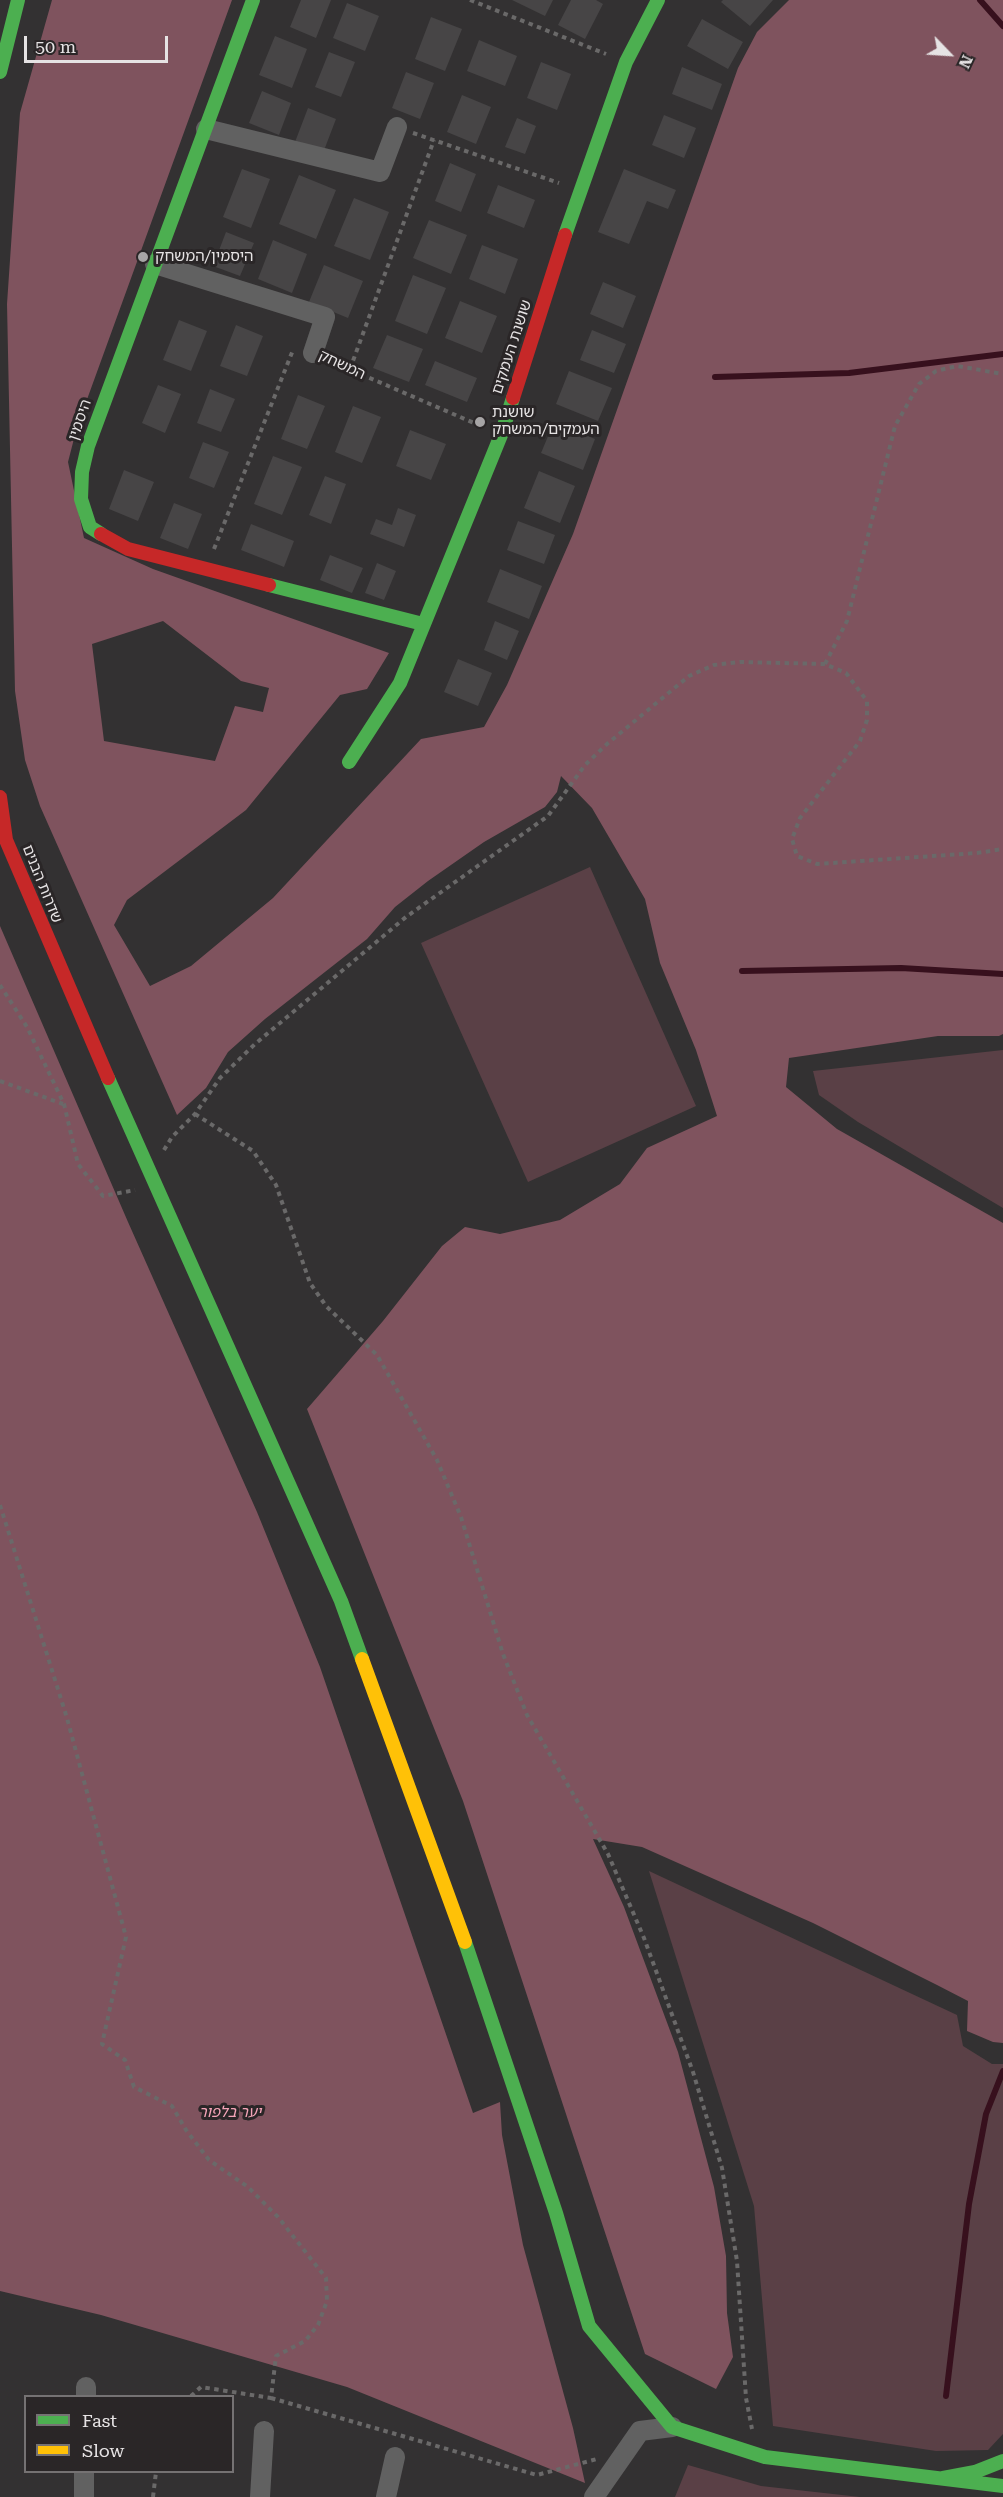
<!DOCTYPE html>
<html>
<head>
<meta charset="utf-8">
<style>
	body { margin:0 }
	#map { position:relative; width:1003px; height:2497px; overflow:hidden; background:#333132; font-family:"Roboto Serif",serif }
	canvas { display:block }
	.legend { position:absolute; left:24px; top:2395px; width:210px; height:78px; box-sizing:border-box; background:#2a2627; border:2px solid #757273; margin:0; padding:8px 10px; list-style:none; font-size:18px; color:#e6e3e4 }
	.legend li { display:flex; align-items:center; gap:12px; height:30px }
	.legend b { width:30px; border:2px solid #757273 }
	.north { position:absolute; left:919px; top:24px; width:60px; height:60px; -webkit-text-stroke:4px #2a2627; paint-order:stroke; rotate:115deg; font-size:16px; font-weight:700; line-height:24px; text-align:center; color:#e6e3e4 }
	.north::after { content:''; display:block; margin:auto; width:21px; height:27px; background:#e6e3e4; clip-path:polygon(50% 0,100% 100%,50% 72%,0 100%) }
	.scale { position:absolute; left:24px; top:36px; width:144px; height:27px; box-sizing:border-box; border:3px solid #e6e3e4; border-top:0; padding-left:8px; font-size:18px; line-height:21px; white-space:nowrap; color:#e6e3e4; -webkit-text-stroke:4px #2a2627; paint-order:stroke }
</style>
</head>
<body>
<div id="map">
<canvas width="1003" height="2497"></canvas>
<ul class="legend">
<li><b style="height:8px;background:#4caf50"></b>Fast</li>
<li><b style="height:8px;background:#ffc107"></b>Slow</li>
</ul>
<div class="north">N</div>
<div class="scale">50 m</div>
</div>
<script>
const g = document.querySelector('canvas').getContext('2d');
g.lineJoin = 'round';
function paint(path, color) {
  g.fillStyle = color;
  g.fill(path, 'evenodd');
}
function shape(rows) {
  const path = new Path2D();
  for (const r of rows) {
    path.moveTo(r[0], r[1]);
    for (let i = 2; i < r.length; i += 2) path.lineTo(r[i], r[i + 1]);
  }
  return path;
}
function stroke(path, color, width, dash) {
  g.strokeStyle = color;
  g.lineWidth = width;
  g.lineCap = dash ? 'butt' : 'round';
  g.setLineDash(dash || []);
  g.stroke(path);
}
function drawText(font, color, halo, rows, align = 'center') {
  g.font = font + ' "Roboto Serif","Noto Sans Hebrew",serif';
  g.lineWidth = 6;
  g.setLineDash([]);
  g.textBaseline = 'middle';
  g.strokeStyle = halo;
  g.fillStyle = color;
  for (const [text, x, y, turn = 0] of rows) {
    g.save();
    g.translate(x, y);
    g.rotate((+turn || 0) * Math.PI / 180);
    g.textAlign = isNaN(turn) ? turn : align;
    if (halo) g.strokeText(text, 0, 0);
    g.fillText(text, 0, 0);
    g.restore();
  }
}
const green = shape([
	[590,867,696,1106,528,1182,421,943],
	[1003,1050,1003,1208,858,1122,819,1095,813,1071],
	[649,1871,957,2015,963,2046,992,2064,1003,2064,1003,2434,988,2450,936,2451,773,2426,754,2206],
	[688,2465,761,2486,860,2497,675,2497]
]);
const forest = shape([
	[52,0,232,0,77,427,68,462,84,538,153,569,389,653,367,689,340,695,246,810,127,900,114,925,150,986,191,966,273,898,421,739,484,727,507,685,573,534,738,68,757,32,789,0,1003,0,1003,1034,999,1036,938,1036,789,1058,786,1087,837,1129,1003,1223,1003,2043,993,2042,967,2031,968,2001,937,1985,813,1923,642,1847,593,1839,624,1907,678,2052,714,2187,726,2256,727,2313,733,2357,716,2389,645,2354,463,1801,307,1409,383,1321,442,1246,465,1227,500,1234,560,1220,620,1184,647,1148,717,1116,696,1050,660,963,645,899,592,808,561,776,557,792,545,807,484,842,428,881,395,907,367,939,265,1019,228,1052,206,1088,177,1115,40,806,25,760,15,691,7,304,20,113],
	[163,621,241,681,269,688,263,712,235,706,215,761,104,741,92,644],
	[0,926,128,1222,257,1512,320,1667,473,2113,500,2102,502,2135,523,2245,573,2428,585,2483,347,2387,101,2315,0,2291]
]);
const stream = shape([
	[980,0,1003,26],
	[715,377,849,373,1003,354],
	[742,971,901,968,1003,974],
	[946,2396,969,2204,986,2114,1003,2071]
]);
const building = shape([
	[301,0,331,0,316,38,290,27],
	[512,0,553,0,545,16],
	[571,0,596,0,603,4,585,39,558,25],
	[723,0,773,0,750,26,721,2],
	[347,3,379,16,365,51,333,38],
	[431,17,462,29,445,71,415,59],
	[702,19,743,42,728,69,687,46],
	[275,36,307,49,292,88,259,75],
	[479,40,517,56,505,86,467,71],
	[329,52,355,62,341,97,315,87],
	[541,62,571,74,557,110,527,98],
	[682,67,722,84,712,110,672,94],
	[406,72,434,83,420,119,392,108],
	[262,91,291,103,279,135,249,123],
	[462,95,491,107,476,144,447,132],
	[308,108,336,119,323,153,295,142],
	[664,115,696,128,684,158,652,145],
	[517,118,536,126,525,154,505,147],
	[450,163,476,174,461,212,435,201],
	[242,169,270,179,251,228,223,217],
	[624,169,676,190,668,209,647,201,629,244,598,232],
	[299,175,336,190,316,239,279,224],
	[498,185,535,200,524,228,487,213],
	[354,198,389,212,370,260,334,246],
	[429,220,467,235,451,274,413,258],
	[226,232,254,243,240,276,213,266],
	[273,240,307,254,292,293,258,279],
	[482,245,518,259,505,294,469,279],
	[324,265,363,281,348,318,309,302],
	[413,275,446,288,427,334,395,321],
	[603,282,636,296,623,328,590,314],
	[460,301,497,316,482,353,445,338],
	[179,320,207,331,191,371,163,360],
	[236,325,263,336,247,376,220,366],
	[592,330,626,344,614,373,580,360],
	[387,335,423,349,409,382,373,368],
	[435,361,477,378,467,402,425,385],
	[569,371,612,388,598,421,556,404],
	[158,385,181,394,165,433,142,423],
	[210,389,235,399,221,432,197,423],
	[298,395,325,406,307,449,281,439],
	[353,406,381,417,362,463,335,452],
	[554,422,595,439,583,470,541,453],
	[410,430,446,444,431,480,396,466],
	[203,442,229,452,214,488,189,478],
	[273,456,302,467,282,515,254,504],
	[124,470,154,482,138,521,109,509],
	[539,471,575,486,560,523,524,508],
	[325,476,346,484,331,524,309,515],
	[174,503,202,514,188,549,160,538],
	[398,508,416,515,404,547,370,534,376,519,392,525],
	[518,521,555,535,544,564,507,550],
	[251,524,294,541,284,567,241,550],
	[330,555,363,568,352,593,320,580],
	[377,563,396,571,384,600,365,593],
	[500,569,542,586,529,619,487,602],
	[495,621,519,631,507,660,484,650],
	[458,659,492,673,478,706,444,692]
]);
const path = shape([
	[470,0,606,54],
	[413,133,559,183],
	[328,360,481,426],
	[350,369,434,140],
	[214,549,293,350],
	[825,664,847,621,895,426,919,384,936,371,957,366,1003,374],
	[0,985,27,1027,64,1104,78,1164,103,1196,135,1190],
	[0,1081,63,1104],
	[195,1114,253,1151,276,1185,310,1283,326,1306,377,1355,437,1460,461,1517,503,1654,527,1715,608,1854,644,1938,693,2072,722,2168,737,2261,746,2398,752,2429],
	[164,1150,172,1137,195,1114,220,1078,255,1044,406,917,548,816,585,765,607,744,689,676,714,665,740,662,825,664,846,673,867,701,867,720,860,741,800,818,792,839,797,856,817,864,977,853,1003,849],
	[0,1505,67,1718,126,1937,102,2044,125,2060,134,2087,172,2106,186,2130,209,2160,248,2187,278,2217,326,2278,327,2301,318,2325,305,2341,276,2356,271,2398,201,2387,191,2396],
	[271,2398,537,2475,597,2459],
	[153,2497,156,2472]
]);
const street = shape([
	[206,129,380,172,397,127],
	[155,264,325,317,313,353],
	[86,2396,86,2387],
	[84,2497,84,2472],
	[260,2497,264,2431],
	[386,2497,395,2457],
	[594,2497,640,2431,672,2427]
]);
const fast = shape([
	[0,72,18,0],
	[565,235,626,62,658,0],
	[101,534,90,527,81,499,82,472,88,446,253,0],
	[269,585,423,624],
	[349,762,400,683,501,435,513,398],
	[108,1078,341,1601,362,1659],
	[465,1942,556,2213,589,2326,672,2427,765,2457,1003,2486],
	[943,2478,975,2472,1003,2461]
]);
const slow = shape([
	[362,1659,465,1942]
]);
const jam = shape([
	[513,398,565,235],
	[101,534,128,549,269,585],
	[0,797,6,840,108,1078]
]);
const markers = [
	[143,257,6,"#a7a5a6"],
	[480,422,6,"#a7a5a6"]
];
const poiNames = [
	["היסמין/המשחק",155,257],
	["שושנת",492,413],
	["העמקים/המשחק",492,430]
];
const streetNames = [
	["שושנת העמקים",512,347,-72],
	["המשחק",342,365,25],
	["היסמין",80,420,-71],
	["שדרות הבנים",42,884,68]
];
const parkNames = [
	["יער בלפור",230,2113]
];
paint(green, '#5a4046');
paint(forest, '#7f535e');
stroke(stream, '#37101d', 6);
paint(building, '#474546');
stroke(path, '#6a6969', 4, [4.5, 4.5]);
stroke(street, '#616161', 20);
stroke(fast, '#4caf50', 14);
stroke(slow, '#ffc107', 14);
stroke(jam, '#c62828', 14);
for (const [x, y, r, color] of markers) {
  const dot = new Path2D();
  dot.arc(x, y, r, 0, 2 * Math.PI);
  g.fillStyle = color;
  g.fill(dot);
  stroke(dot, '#2a2627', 2);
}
drawText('15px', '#e6e3e4', '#2a2627', poiNames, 'left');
drawText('15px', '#e6e3e4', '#2a2627', streetNames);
drawText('italic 15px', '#f5a4b8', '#2a2627', parkNames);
</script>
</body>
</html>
